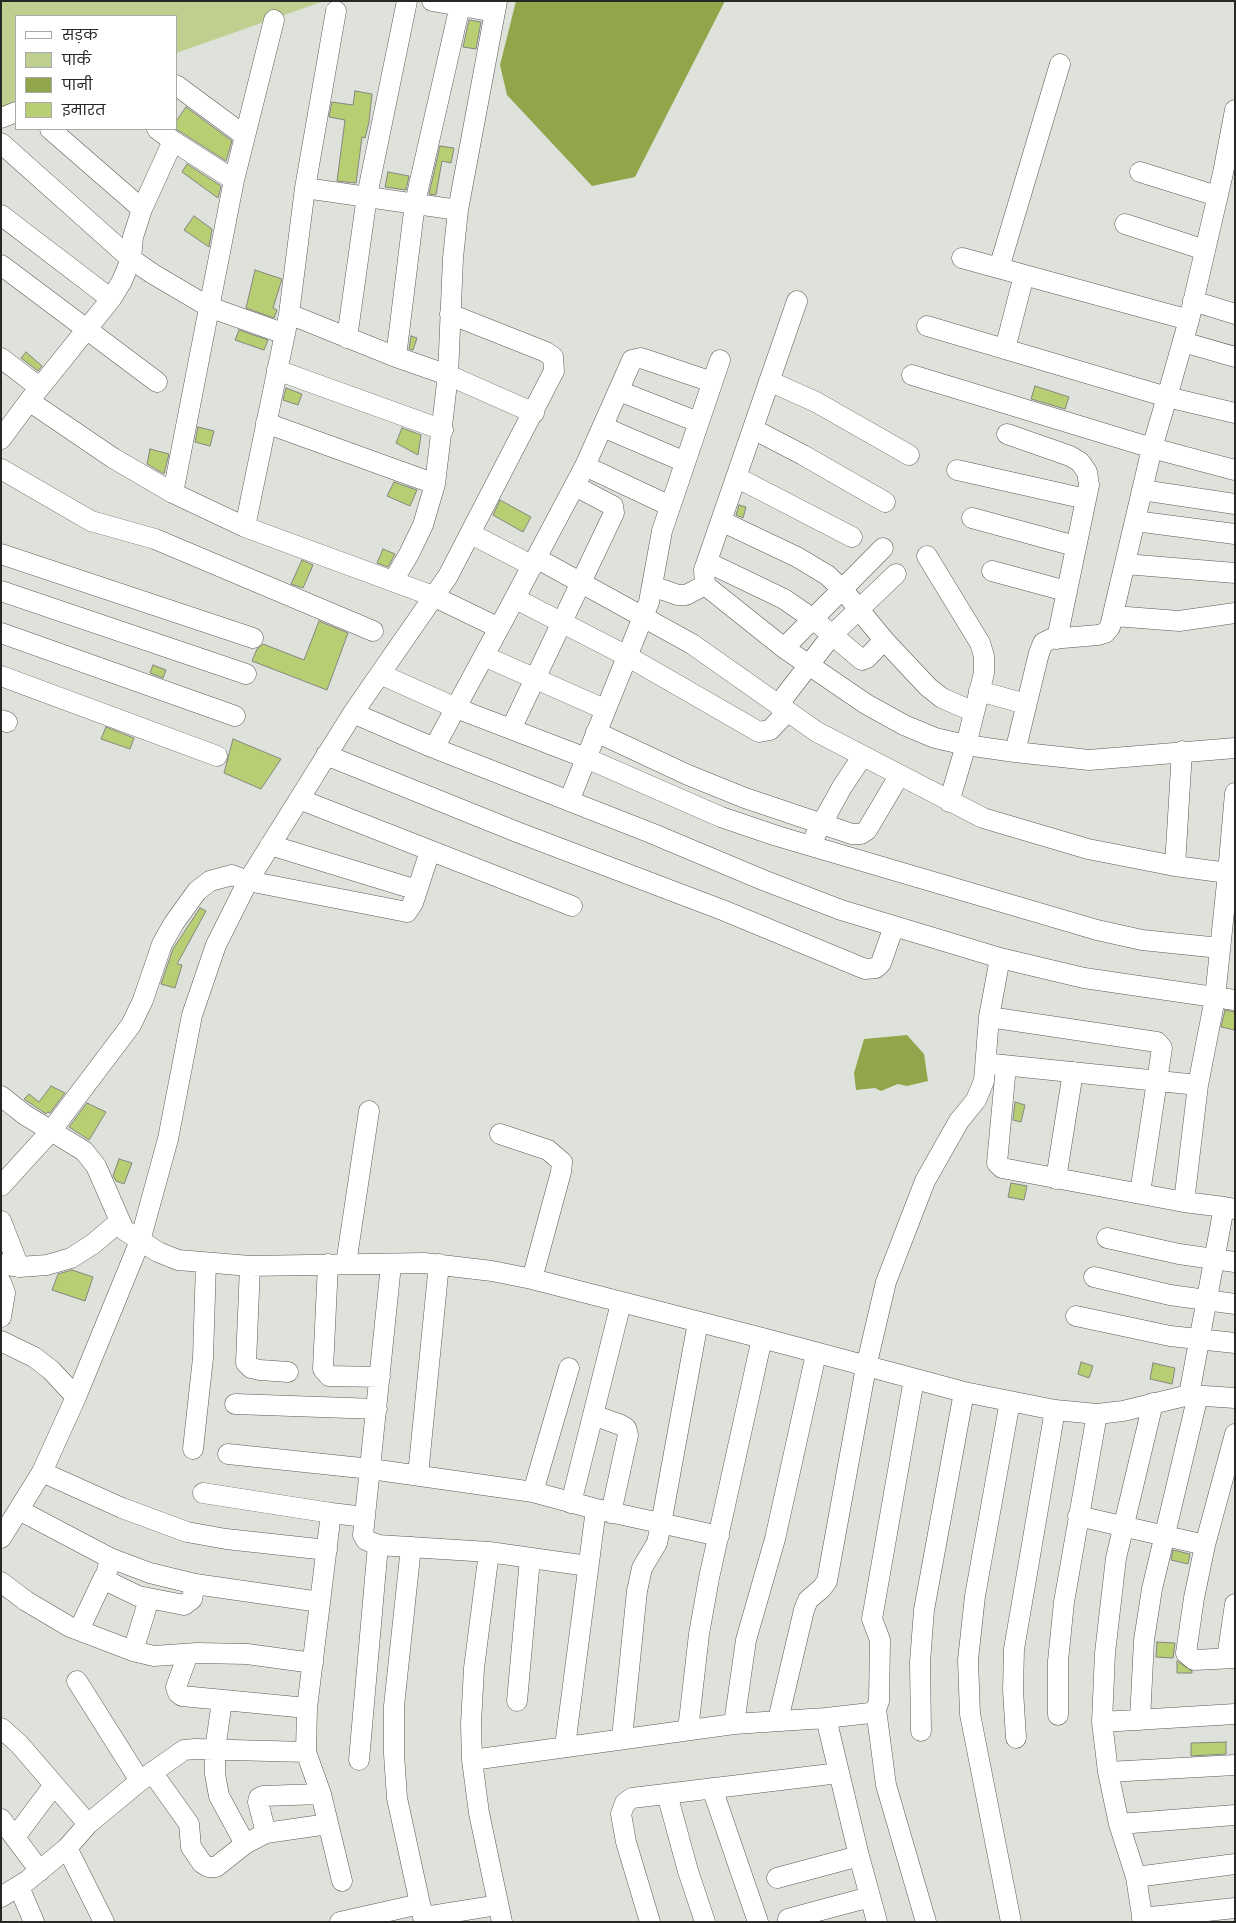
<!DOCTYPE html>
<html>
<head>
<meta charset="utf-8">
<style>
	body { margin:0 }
	#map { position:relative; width:1236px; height:1923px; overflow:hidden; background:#dfe1db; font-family:Poppins,"Noto Sans Devanagari",sans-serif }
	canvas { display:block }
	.frame { position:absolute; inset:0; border:2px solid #272725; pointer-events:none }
	.legend { position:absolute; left:15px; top:15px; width:162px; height:115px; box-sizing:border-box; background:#fff; border:1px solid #a9a9a8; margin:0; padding:6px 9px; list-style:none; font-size:15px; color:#272725 }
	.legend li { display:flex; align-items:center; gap:10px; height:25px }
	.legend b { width:25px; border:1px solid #a9a9a8 }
</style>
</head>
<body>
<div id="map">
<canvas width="1236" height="1923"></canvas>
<div class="frame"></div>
<ul class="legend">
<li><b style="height:6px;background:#fff"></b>सड़क</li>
<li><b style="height:14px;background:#becf8f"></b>पार्क</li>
<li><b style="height:14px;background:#91a64b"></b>पानी</li>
<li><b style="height:14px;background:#b8ce73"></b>इमारत</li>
</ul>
</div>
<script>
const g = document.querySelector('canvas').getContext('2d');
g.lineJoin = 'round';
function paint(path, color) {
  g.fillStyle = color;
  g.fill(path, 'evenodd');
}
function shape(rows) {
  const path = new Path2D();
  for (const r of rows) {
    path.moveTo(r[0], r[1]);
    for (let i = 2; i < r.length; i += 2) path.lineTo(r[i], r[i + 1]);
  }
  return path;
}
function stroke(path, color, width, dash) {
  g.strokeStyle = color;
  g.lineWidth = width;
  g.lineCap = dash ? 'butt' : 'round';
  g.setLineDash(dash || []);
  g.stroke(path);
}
const green = shape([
	[1,1,324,1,176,53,176,16,16,16,16,108,1,114]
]);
const water = shape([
	[516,1,725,1,635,177,592,186,507,95,500,65],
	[907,1035,924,1054,928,1081,907,1086,898,1084,881,1091,875,1088,856,1090,854,1073,864,1039]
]);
const building = shape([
	[469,20,481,22,476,49,463,47,469,20],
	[355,91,372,94,369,122,365,138,362,137,356,183,337,181,345,120,329,117,332,102,353,105,355,91],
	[186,107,232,141,226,161,176,129,176,121,186,107],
	[440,146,454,148,451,163,442,161,436,195,429,194,440,146],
	[187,164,221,186,218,198,182,172,187,164],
	[388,172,409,176,406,190,385,187,388,172],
	[194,216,212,229,209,247,184,230,194,216],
	[255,270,282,279,273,308,277,310,274,318,246,308,255,270],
	[239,330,268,340,264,350,235,340,239,330],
	[411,336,417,338,413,350,409,349,411,336],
	[26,352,42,366,38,371,21,358,26,352],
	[1035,386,1069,397,1065,409,1031,399,1035,386],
	[286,388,302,394,298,405,283,400,286,388],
	[198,427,214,431,210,446,195,442,198,427],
	[402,428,421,435,418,455,396,443,402,428],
	[150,449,169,454,164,474,147,464,150,449],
	[394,482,417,490,410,506,387,496,394,482],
	[500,500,531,517,523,532,493,515,500,500],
	[739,505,746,507,743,518,736,515,739,505],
	[383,549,395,554,388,567,377,563,383,549],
	[302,560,313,565,303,588,291,584,302,560],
	[319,621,348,633,327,690,252,661,257,649,263,644,304,660,319,621],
	[153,665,166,670,163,678,150,673,153,665],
	[106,727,134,738,130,749,101,739,106,727],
	[233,739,281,759,261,789,224,773,233,739],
	[200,908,206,911,177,964,182,965,175,988,161,984,173,949,200,908],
	[1225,1010,1235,1012,1235,1030,1221,1027,1225,1010],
	[51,1086,65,1093,50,1113,48,1112,46,1114,24,1099,29,1094,39,1102,51,1086],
	[1015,1102,1025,1105,1021,1122,1013,1120,1015,1102],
	[87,1103,106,1112,89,1140,69,1127,87,1103],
	[119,1159,132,1163,124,1184,116,1181,113,1176,119,1159],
	[1011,1183,1027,1186,1024,1200,1008,1197,1011,1183],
	[72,1270,93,1277,85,1301,52,1290,58,1274,72,1270],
	[1081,1362,1093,1366,1089,1378,1078,1374,1081,1362],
	[1153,1363,1175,1368,1172,1384,1150,1379,1153,1363],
	[1173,1550,1190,1554,1188,1564,1171,1560,1173,1550],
	[1157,1642,1175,1643,1173,1658,1156,1657,1157,1642],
	[1177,1661,1192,1671,1192,1673,1177,1673,1177,1661],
	[1226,1742,1226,1754,1191,1756,1191,1743,1226,1742]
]);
const minor = shape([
	[432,1,495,12],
	[176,85,245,136],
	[1,118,16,112],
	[50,129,142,209],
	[157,129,173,141],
	[1,143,131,259,153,274,209,307,285,334],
	[1140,172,1217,196],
	[305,188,336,11],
	[458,210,497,1],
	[1,215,111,299],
	[1125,224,1205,250],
	[962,258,1189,320],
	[1,265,157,382],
	[999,268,1060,64],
	[797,301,704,570,705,585,784,648,866,704,904,725,935,738,966,745,984,673,984,656,980,643,927,556],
	[1193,301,1235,314],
	[289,314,396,357,448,375,534,413],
	[927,326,1167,397,1189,320,1223,173,1235,110],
	[347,338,367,196,407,1],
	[1183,342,1235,357],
	[1005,349,1024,275],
	[396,357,415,203,461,1],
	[1,358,39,387],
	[277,370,443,430],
	[912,375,1152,448,1235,470],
	[769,381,816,402,909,455],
	[619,391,698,422],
	[29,401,111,299,122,281,131,259,133,237,142,209,173,141,234,180],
	[266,423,435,484],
	[603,427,685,462],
	[753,429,803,455,885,502],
	[1007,434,1070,456,1080,462,1087,472,1089,485,1057,639],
	[1,439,29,401,113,458,173,493,245,527,433,596,499,628,585,466,632,360,641,358,712,382],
	[585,466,670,506],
	[1,469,91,521,155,539,373,631],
	[957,470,1086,499],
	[736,477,852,537],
	[1142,490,1235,504],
	[173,493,234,180,274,20],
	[972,518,1075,546],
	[721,521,797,557,827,575,843,590,884,640,928,687,942,698,974,712],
	[1135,521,1235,534],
	[245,527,289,314,305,188,458,210,453,258,448,375,435,484,423,525,409,554,393,581],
	[471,534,533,566],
	[1,554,253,638],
	[538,559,692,644,817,732,983,818,1088,849,1175,866,1228,873,1235,793],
	[707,562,784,599,813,619,862,660,867,658,884,640],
	[1125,564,1235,573],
	[992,571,1066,591],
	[652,586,678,595,686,595,705,585],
	[1,591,246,674],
	[516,599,627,656,759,732,770,730,787,712],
	[1114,616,1179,621,1235,613],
	[1,633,235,716],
	[784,648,883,548],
	[484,656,604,709],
	[380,674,456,708,586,758,721,817,777,836,1097,930,1142,940,1220,948],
	[1,676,217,756],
	[979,691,1026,704],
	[778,705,832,635,896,574],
	[353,713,434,748,651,833,763,880,841,910,1000,958],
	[1,720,7,722],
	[511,729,614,513,613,506,575,486],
	[596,732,688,775,745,798,852,834,861,834,867,830,899,776],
	[434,748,499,628],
	[1015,752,1089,760,1235,748],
	[326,755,517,832,725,911,865,969,876,968,881,963,894,926],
	[299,799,572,906],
	[569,801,649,602,662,531,720,360],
	[949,802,966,745,1015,752,1039,653,1043,643,1051,639,1098,635,1105,633,1110,627,1152,448,1167,397,1235,413],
	[815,836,842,787,862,757],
	[270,845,417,890],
	[1175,866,1182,751],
	[989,1017,1150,1041,1157,1042,1162,1048,1140,1193],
	[993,1064,1198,1085],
	[1006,1066,997,1163,1002,1168,1184,1202,1224,1207],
	[1,1096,25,1115,84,1151,96,1166,124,1230,158,1252,178,1260,250,1266,424,1263,492,1271,532,1279,762,1338,964,1392,1055,1410,1097,1414,1123,1411,1189,1395,1235,1398],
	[500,1134,548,1150,562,1162,561,1172,532,1279],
	[1056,1179,1073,1072],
	[1,1186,51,1131,131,1025,143,1000,162,944,174,923,197,891,210,881,232,875,248,881,407,912,413,903,430,851],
	[1184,1202,1198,1085,1215,998,1228,873,1235,873],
	[1,1221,19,1267],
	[1107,1238,1179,1254,1235,1262],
	[1,1264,19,1267,47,1265,71,1258,93,1244,119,1222],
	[328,1264,323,1369,329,1376,380,1377],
	[346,1264,369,1111],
	[391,1265,363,1535,366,1540,378,1545,489,1552,474,1668,471,1724,472,1760,734,1724,826,1718,859,1856,877,1922],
	[250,1266,246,1363,251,1368,260,1370,288,1372],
	[1094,1277,1170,1295,1235,1304],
	[1,1282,5,1293,1,1317],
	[1076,1316,1170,1336,1235,1343],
	[1,1341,34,1357,51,1370,76,1397],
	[1189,1395,1224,1207,1235,1209],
	[1010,1401,975,1596,968,1660,970,1714,1011,1922],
	[235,1404,377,1409],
	[593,1415,621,1425,626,1428,628,1435,611,1513],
	[1235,1434,1205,1545,1194,1598,1186,1653,1194,1660,1235,1658],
	[193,1449,203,1358,206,1263],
	[228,1454,371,1469,533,1492,596,1509,719,1536],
	[42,1472,122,1508,187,1532,226,1539,327,1550],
	[418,1475,439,1264],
	[533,1492,569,1368],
	[203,1493,331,1513],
	[571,1503,621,1303],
	[19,1510,110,1558,150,1573,195,1584,320,1602],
	[1078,1516,1205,1545],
	[1,1538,42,1472,76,1397,140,1241,168,1139,192,1015,216,945,248,881,353,713,448,576,554,371,553,357,546,352,450,314],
	[411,1547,394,1706,394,1754,397,1798,420,1904],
	[489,1552,588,1566],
	[110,1558,105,1580,138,1596,184,1605,192,1599,195,1584],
	[1,1582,26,1601,70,1627,133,1651,154,1656,197,1653,247,1654,313,1663],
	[79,1630,104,1577],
	[133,1651,149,1599],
	[188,1654,176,1687,178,1693,182,1696,307,1708],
	[1227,1658,1235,1604],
	[77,1681,140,1781],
	[222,1701,215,1750,215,1774,219,1796,245,1844],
	[517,1701,530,1558],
	[876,1709,886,1785,926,1922],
	[1058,1715,1058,1661,1064,1602,1097,1414],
	[826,1718,870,1713,876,1709,879,1701,880,1640,872,1619,914,1379],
	[778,1720,804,1610,808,1600,822,1588,827,1581,866,1367,886,1282,925,1181,959,1121,976,1100,984,1081,989,1017,1000,958,1084,978,1235,1000],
	[1140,1720,1144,1640,1152,1589,1198,1395],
	[1102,1722,1235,1714],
	[734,1724,746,1640,775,1539,816,1354],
	[1,1728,19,1744,88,1824],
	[688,1730,699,1634,709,1578,762,1338],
	[921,1731,920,1662,924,1610,964,1392],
	[622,1738,637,1591,642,1568,657,1543,661,1524,698,1322],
	[1016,1738,1013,1690,1014,1649,1055,1410],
	[565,1746,596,1509],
	[306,1752,321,1794,342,1881],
	[359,1760,378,1545],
	[472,1760,479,1813,502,1922],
	[152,1772,189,1824,191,1847,202,1863,208,1867,216,1867,245,1844,266,1833,328,1824],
	[1108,1772,1235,1765],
	[712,1788,758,1922],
	[667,1794,688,1871,705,1922],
	[1,1819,40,1871],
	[1119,1824,1235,1815],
	[266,1833,258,1802,259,1798,263,1796,321,1794],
	[15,1837,54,1785],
	[67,1848,104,1922],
	[1136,1877,1235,1864],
	[777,1878,859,1856],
	[19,1887,34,1922],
	[1,1897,27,1881,67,1848,88,1824,140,1781,184,1750,195,1749,306,1752,307,1708,331,1513,365,1517],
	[1142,1918,1235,1908],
	[788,1919,870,1897],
	[340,1922,420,1904,423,1917,498,1905],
	[650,1922,626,1842,621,1814,625,1803,632,1798,839,1773],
	[1143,1922,1136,1877,1119,1824,1108,1772,1102,1722,1105,1653,1116,1558,1153,1403]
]);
paint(green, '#becf8f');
paint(water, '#91a64b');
paint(building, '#b8ce73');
stroke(building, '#848680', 1);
stroke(minor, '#595b56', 21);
stroke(minor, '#fff', 20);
</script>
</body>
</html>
